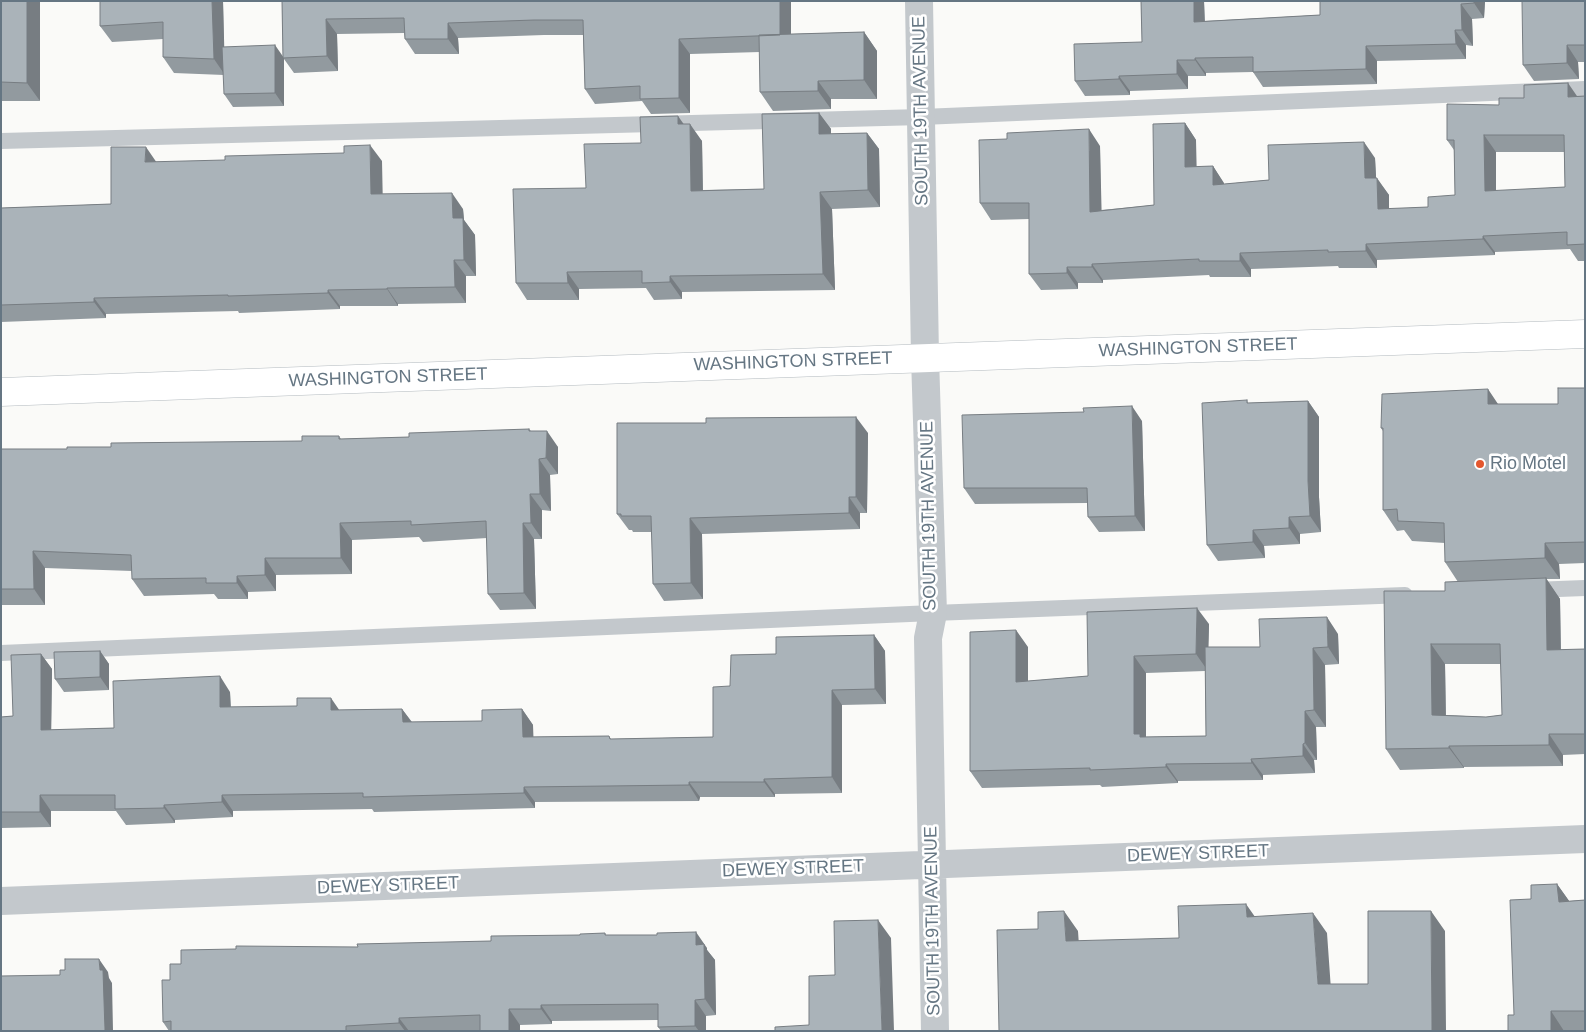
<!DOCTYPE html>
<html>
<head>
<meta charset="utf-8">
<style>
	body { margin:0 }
	#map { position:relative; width:1586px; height:1032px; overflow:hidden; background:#fafaf8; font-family:Arial,sans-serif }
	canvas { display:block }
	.frame { position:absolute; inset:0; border:2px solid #657683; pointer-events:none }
</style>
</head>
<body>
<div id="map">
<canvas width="1586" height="1032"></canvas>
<div class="frame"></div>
</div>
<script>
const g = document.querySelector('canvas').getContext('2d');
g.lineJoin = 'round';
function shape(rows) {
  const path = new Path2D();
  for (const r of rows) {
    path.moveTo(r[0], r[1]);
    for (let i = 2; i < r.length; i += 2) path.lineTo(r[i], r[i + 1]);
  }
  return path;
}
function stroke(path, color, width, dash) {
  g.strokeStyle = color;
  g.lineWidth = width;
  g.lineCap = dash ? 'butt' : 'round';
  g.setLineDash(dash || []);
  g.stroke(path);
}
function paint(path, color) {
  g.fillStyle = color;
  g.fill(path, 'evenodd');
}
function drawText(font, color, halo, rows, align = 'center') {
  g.font = font + ' Arial,sans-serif';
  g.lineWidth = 5;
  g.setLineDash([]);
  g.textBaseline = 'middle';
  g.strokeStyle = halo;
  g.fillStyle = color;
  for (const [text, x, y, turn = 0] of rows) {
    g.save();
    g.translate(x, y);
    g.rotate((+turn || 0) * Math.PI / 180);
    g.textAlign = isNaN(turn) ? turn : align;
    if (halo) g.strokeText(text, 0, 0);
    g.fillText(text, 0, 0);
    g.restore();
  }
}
const lane = shape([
	[1,141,922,117,1585,89],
	[1532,590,1585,588],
	[1,653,933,613,1405,595]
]);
const street = shape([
	[919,1,925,357,933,613,928,638,935,1031],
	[1,901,1585,839]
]);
const secondary = shape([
	[1,392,1585,334]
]);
const wall = shape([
	[1,1,40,101,1,101],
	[100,1,223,1,224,47,283,57,282,1,791,1,791,34,864,32,877,51,877,99,831,99,831,109,773,111,760,92,760,52,690,54,690,113,651,114,642,101,595,104,585,89,583,35,544,35,458,38,459,54,415,54,405,39,404,33,337,34,338,71,294,73,284,59,284,106,233,107,224,94,224,75,174,73,163,57,163,39,112,42,100,26],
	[1141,1,1204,1,1205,21,1320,15,1320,1,1485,1,1484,18,1472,19,1473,46,1466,45,1466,59,1377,61,1377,84,1263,87,1253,72,1206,73,1206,76,1188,76,1188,89,1130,91,1130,95,1085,96,1075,81,1142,42],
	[1585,1,1585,62,1578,62,1579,79,1534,81,1523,65],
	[1577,96,1585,96,1585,261,1578,261,1570,249,1495,252,1495,255,1377,260,1377,268,1339,268,1338,266,1251,269,1251,277,1210,277,1209,275,1103,280,1103,283,1078,283,1078,289,1041,290,1029,274,1029,219,991,220,980,203,1100,146,1101,210,1154,205,1185,123,1196,140,1196,167,1213,166,1224,184,1269,180,1375,158,1376,178,1389,195,1389,209,1428,207,1455,195,1454,150,1447,140,1499,105],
	[1496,152,1564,152,1565,187,1496,191],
	[819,113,831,129,831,134,867,133,879,149,880,207,832,209,835,290,682,292,682,299,654,300,646,288,579,289,579,300,527,300,516,283,586,188,641,143,684,124,702,141,703,190,764,189],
	[382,161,382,194,463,209,464,220,475,235,476,276,466,276,466,303,398,304,398,306,340,306,340,309,239,313,238,311,106,314,106,318,1,322,1,208,111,204,156,162],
	[1585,388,1585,563,1559,564,1560,579,1546,579,1560,599,1561,650,1585,649,1585,754,1563,755,1563,766,1464,767,1464,768,1400,770,1386,749,1445,591,1458,582,1445,562,1445,543,1412,541,1404,530,1397,531,1383,510,1383,431,1381,428,1498,404,1558,404],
	[1445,664,1501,664,1502,715,1486,717,1446,715],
	[1247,400,1248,403,1308,401,1319,417,1319,497,1321,532,1300,534,1300,544,1264,546,1265,558,1218,561,1207,545],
	[1142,421,1145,531,1099,532,1088,517,1087,503,975,504,964,488],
	[529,429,531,431,558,447,558,474,550,475,551,511,542,510,542,539,534,539,536,609,500,610,488,594,487,538,423,542,419,537,352,540,352,574,276,575,276,591,248,592,248,599,218,599,214,594,144,596,132,579,132,571,45,568,45,605,1,605,1,449,67,449,111,447,302,441,339,436,341,439,409,437],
	[868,433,867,513,860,513,860,529,702,534,703,599,664,601,653,584,652,532,633,532,632,530,629,530,617,514],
	[1209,624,1208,647,1260,647,1338,634,1339,664,1325,665,1326,727,1316,727,1317,760,1314,760,1315,773,1263,775,1263,780,1178,781,1178,783,1102,787,1100,785,982,788,970,771,1028,647,1028,681,1088,676],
	[1205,671,1206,736,1146,737,1146,673],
	[874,635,885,651,886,704,842,705,842,793,775,794,775,797,700,797,699,801,535,802,535,808,374,812,372,809,233,811,233,817,175,820,175,823,126,825,116,811,51,811,51,827,1,828,1,717,13,716,41,654,52,669,51,730,114,728,230,692,231,707,339,710,402,709,412,722,482,721,522,709,533,725,533,737,609,736,611,739,713,737,730,686,776,654],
	[100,651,109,664,109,690,64,692,55,679],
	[1557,884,1569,901,1585,900,1585,1031,1508,1031,1514,1015,1531,899],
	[605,933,606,935,707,948,707,950,715,960,716,1015,706,1016,706,1031,661,1031,658,1027,658,1020,552,1021,552,1024,520,1025,520,1031,169,1031,163,1022,170,980,181,964,358,947,491,941,580,935]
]);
const shadedWall = shape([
	[27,1,40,1,40,101,27,83],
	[212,1,223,1,225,75,214,59],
	[780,1,791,1,791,50,780,35],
	[1194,1,1204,1,1205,37,1194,22],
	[1474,1,1485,1,1484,18,1474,3],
	[1461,4,1472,19,1473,46,1462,30],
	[326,19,337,34,338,71,327,56],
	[448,23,458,38,459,54,448,39],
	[1455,30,1466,45,1466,59,1456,44],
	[864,32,877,51,877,99,864,80],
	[679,39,690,54,690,113,679,98],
	[275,45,284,58,284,106,275,93],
	[1567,45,1578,62,1579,79,1567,63],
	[1366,46,1377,61,1377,84,1366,69],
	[1195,58,1206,73,1206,76,1195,60],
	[1177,60,1188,76,1188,89,1177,74],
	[1119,76,1130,91,1130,95,1119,79],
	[818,81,831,99,831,109,818,91],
	[1568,83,1579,99,1568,97],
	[819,113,831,129,831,151,819,134],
	[678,116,690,133,678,124],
	[1185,123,1196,140,1197,183,1185,167],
	[690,124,702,141,703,207,691,191],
	[1089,129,1100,146,1102,228,1090,212],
	[867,133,879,149,880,207,868,190],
	[1484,135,1496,152,1496,207,1485,191],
	[1364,142,1375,158,1377,195,1365,178],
	[370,145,382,161,383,210,371,194],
	[146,147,157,163,145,162],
	[1213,166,1224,183,1224,201,1213,185],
	[1377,178,1389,195,1389,225,1378,209],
	[820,192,832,209,835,290,823,274],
	[452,193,463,209,464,220,475,235,476,276,464,260,453,218],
	[1483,236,1495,252,1495,255,1483,239],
	[1366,244,1377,260,1377,268,1366,251],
	[1240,253,1251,269,1251,277,1240,261],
	[454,260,466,276,466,303,455,287],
	[1092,264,1103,280,1103,283,1092,267],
	[1067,267,1078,283,1078,289,1067,273],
	[567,272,579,289,579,300,568,283],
	[670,276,682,292,682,299,670,282],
	[387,288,398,304,398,306,387,289],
	[328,290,340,306,340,309,328,293],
	[94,298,106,314,106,318,94,302],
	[1488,389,1502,410,1488,404],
	[1308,401,1319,417,1319,497,1321,532,1310,516,1308,481],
	[1132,406,1142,421,1145,531,1135,516],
	[856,417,868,433,867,513,856,497],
	[547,431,558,447,558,474,546,458],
	[539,459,550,475,551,511,540,494],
	[530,494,542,510,542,539,531,523],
	[849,497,860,513,860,529,849,513],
	[1289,517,1300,534,1300,544,1289,528],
	[690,518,702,534,703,599,691,583],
	[340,523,352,540,352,574,341,558],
	[523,523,534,539,536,609,524,593],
	[1253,530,1264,546,1265,558,1253,542],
	[1545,543,1559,564,1560,579,1545,558],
	[33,551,45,568,45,605,34,589],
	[265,558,276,575,276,591,265,575],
	[237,576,248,592,248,599,237,583],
	[1546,578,1560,599,1561,670,1547,650],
	[1197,608,1209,624,1208,671,1196,654],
	[1327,617,1338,634,1339,664,1328,647],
	[1016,630,1028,647,1028,699,1016,682],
	[874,635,885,651,886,704,875,689],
	[1431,644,1445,664,1446,735,1432,715],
	[1313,648,1325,665,1326,727,1314,710],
	[100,651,109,664,109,690,100,677],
	[41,654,52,669,51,746,41,730],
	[1134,656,1146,673,1146,742,1134,734],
	[220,676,230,692,231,723,220,707],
	[832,690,842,705,842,793,832,777],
	[331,698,342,714,331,710],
	[402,709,413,724,403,722],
	[522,709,533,725,534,752,523,737],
	[1305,711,1316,727,1317,760,1305,743],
	[1549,734,1563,755,1563,766,1549,745],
	[1303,744,1314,760,1315,773,1303,756],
	[1449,746,1464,767,1464,768,1449,748],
	[1251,759,1263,775,1263,780,1252,763],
	[1166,764,1178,781,1178,783,1166,767],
	[764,779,775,794,775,797,764,782],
	[689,782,700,797,699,801,689,785],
	[524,787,535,802,535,808,524,793],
	[40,795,51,811,51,827,40,812],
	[222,795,233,811,233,817,222,802],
	[164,805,175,820,175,823,164,808],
	[1557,884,1572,905,1559,902],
	[1246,904,1260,924,1247,917],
	[1064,911,1078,931,1080,961,1066,941],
	[1431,911,1445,931,1446,1031,1432,1031],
	[1313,913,1327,933,1332,1004,1318,984],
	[878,920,891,938,894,1031,882,1031],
	[696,932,707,948,707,950,715,960,716,1015,705,999,696,945],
	[99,959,108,972,109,978,112,983,113,1031,105,1031],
	[695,1000,706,1016,706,1031,699,1031,695,1026],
	[541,1005,552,1021,552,1024,541,1009],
	[509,1009,520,1025,520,1031,509,1031],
	[1551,1011,1564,1031,1551,1031],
	[399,1018,409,1031,405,1031,399,1023]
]);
const building = shape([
	[1,1,27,1,27,83,1,82,1,1],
	[100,1,212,1,214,59,163,57,163,22,100,26,100,1],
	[282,1,780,1,780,35,679,39,679,98,640,99,640,86,585,89,583,20,534,20,448,23,448,39,405,39,404,18,326,19,327,56,283,58,282,1],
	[1141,1,1194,1,1194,22,1320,15,1320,1,1474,1,1474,3,1461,4,1462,30,1455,30,1456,44,1366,46,1366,69,1253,72,1253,57,1195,58,1195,60,1177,60,1177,74,1119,76,1119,79,1075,81,1074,44,1142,42,1141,1],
	[1522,1,1585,1,1585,45,1567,45,1567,63,1523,65,1522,1],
	[864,32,864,80,818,81,818,91,760,92,759,35,864,32],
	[275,45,275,93,224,94,222,47,275,45],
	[1568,83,1568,97,1585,96,1585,244,1567,245,1567,232,1483,236,1483,239,1366,244,1366,251,1328,252,1328,250,1240,253,1240,261,1199,261,1199,259,1092,264,1092,267,1067,267,1067,273,1029,274,1029,203,980,203,979,140,1007,139,1007,133,1089,129,1090,212,1154,205,1153,124,1185,123,1185,167,1213,166,1213,185,1269,180,1268,145,1364,142,1365,178,1377,178,1378,209,1428,207,1428,197,1455,195,1454,140,1447,140,1447,104,1499,105,1499,98,1524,98,1524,85,1568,83],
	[1484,135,1564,135,1565,187,1485,191,1484,135],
	[819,113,819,134,867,133,868,190,820,192,823,274,670,276,670,282,642,283,642,271,567,272,568,283,516,283,513,189,586,188,584,144,641,143,640,117,678,116,678,124,690,124,691,191,764,189,762,114,819,113],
	[370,145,371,194,452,193,453,218,463,218,464,260,454,260,455,287,387,288,387,289,328,290,328,293,228,296,228,295,94,298,94,302,1,305,1,208,111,204,111,147,146,147,145,162,225,160,225,156,344,153,344,146,370,145],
	[1558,388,1585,388,1585,542,1545,543,1545,558,1445,562,1444,523,1398,521,1397,509,1383,510,1383,428,1381,428,1382,394,1488,389,1488,404,1558,404,1558,388],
	[1247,400,1247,403,1308,401,1308,481,1310,516,1289,517,1289,528,1253,530,1253,542,1207,545,1202,403,1247,400],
	[1132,406,1135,516,1088,517,1087,488,964,488,962,415,1084,412,1083,408,1132,406],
	[856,417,856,497,849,497,849,513,690,518,691,583,653,584,651,516,621,516,621,514,617,514,617,423,706,423,706,418,856,417],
	[529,429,529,431,547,431,546,458,539,459,540,494,530,494,531,523,523,523,524,593,488,594,486,521,411,525,411,521,340,523,341,558,265,558,265,575,237,576,237,583,206,583,206,578,132,579,131,555,33,551,34,589,1,589,1,449,67,449,67,447,111,447,111,443,302,441,302,436,339,436,339,439,409,437,409,433,529,429],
	[1546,578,1547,650,1585,649,1585,734,1549,734,1549,745,1449,746,1449,748,1386,749,1384,591,1445,591,1445,582,1546,578],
	[1431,644,1500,644,1502,715,1486,717,1432,715,1431,644],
	[1197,608,1196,654,1134,656,1134,734,1140,734,1140,737,1206,736,1205,647,1260,647,1259,619,1327,617,1328,647,1313,648,1314,710,1305,711,1305,743,1303,744,1303,756,1251,759,1252,763,1166,764,1166,767,1090,770,1090,768,970,771,970,632,1016,630,1016,682,1088,676,1087,612,1197,608],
	[874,635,875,689,832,690,832,777,764,779,764,782,689,782,689,785,524,787,524,793,363,797,363,793,222,795,222,802,164,805,164,808,115,809,115,795,40,795,40,812,1,812,1,717,13,716,11,655,41,654,41,730,114,728,113,681,220,676,220,707,297,706,297,698,331,698,331,710,402,709,403,722,482,721,482,710,522,709,523,737,609,736,610,739,713,737,713,687,730,686,731,655,776,654,776,637,874,635],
	[100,651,100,677,55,679,54,652,100,651],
	[1557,884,1559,902,1585,900,1585,1011,1551,1011,1551,1031,1508,1031,1508,1015,1514,1015,1510,900,1531,899,1531,885,1557,884],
	[1246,904,1247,917,1313,913,1318,984,1368,984,1368,911,1431,911,1432,1031,999,1031,997,930,1038,929,1038,912,1064,911,1066,941,1179,938,1178,906,1246,904],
	[878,920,882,1031,775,1031,775,1027,809,1025,809,976,835,975,834,921,878,920],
	[696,932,696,945,704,944,705,999,695,1000,695,1026,658,1027,658,1004,541,1005,541,1009,509,1009,509,1031,480,1031,480,1015,399,1018,399,1023,346,1026,346,1031,171,1031,171,1021,163,1022,162,980,170,980,170,964,181,964,181,950,236,949,236,946,358,947,357,944,491,941,491,936,580,935,580,934,605,933,605,935,657,935,657,933,696,932],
	[65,959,99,959,100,970,103,970,105,1031,1,1031,1,976,60,975,60,970,65,970,65,959]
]);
const markers = [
	[1480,464,5,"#e4572e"]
];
const streetNames = [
	["SOUTH 19TH AVENUE",921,111,-91],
	["WASHINGTON STREET",1198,348,-2],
	["WASHINGTON STREET",793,362,-2],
	["WASHINGTON STREET",388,378,-2],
	["SOUTH 19TH AVENUE",929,516,-91],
	["DEWEY STREET",1198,854,-2],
	["DEWEY STREET",793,869,-2],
	["DEWEY STREET",388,886,-2],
	["SOUTH 19TH AVENUE",933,921,-91]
];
const poiNames = [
	["Rio Motel",1490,464]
];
stroke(secondary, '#b3babf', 29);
stroke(lane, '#c3c8cc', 16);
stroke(street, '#c3c8cc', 28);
stroke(secondary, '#fff', 28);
paint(wall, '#929a9f');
paint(shadedWall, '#777d82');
paint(building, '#aab3b9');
stroke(building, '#777d82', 1);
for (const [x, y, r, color] of markers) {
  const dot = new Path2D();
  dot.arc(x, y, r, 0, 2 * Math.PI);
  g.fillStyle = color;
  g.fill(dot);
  stroke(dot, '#fff', 2);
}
drawText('18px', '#657683', '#fff', streetNames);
drawText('18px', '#657683', '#fff', poiNames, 'left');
</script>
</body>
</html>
